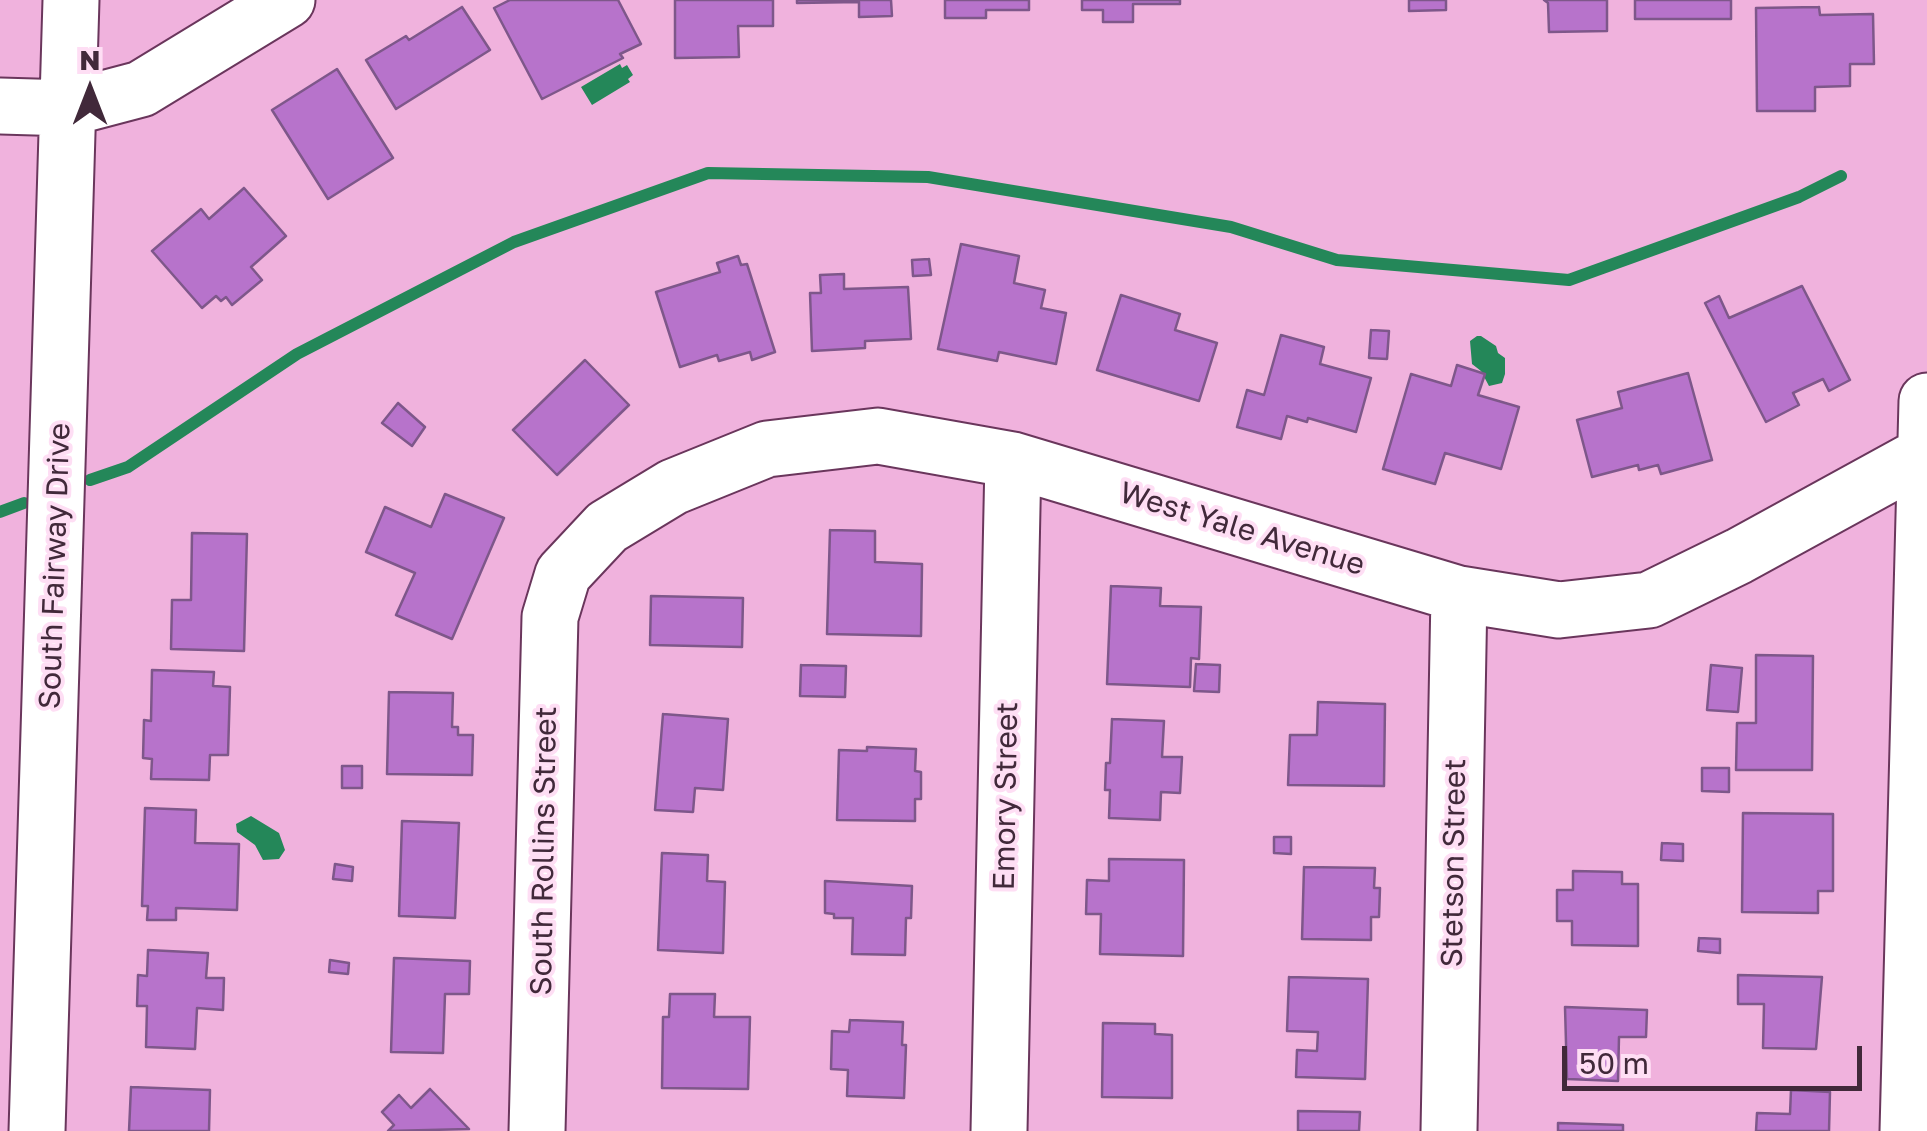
<!DOCTYPE html>
<html>
<head>
<meta charset="utf-8">
<style>
	body { margin:0 }
	#map { position:relative; width:1927px; height:1131px; overflow:hidden; background:#f0b2dd; font-family:"Golos Text",sans-serif }
	canvas { display:block }
	.north { position:absolute; left:40px; top:40px; width:100px; height:100px; -webkit-text-stroke:8px #fedef4; paint-order:stroke; rotate:0deg; font-size:28px; font-weight:700; line-height:40px; text-align:center; color:#41293a }
	.north::after { content:''; display:block; margin:auto; width:35px; height:45px; background:#41293a; clip-path:polygon(50% 0,100% 100%,50% 72%,0 100%) }
	.scale { position:absolute; left:1562px; top:1046px; width:300px; height:45px; box-sizing:border-box; border:5px solid #41293a; border-top:0; padding-left:12px; font-size:30px; line-height:35px; white-space:nowrap; color:#41293a; -webkit-text-stroke:8px #fedef4; paint-order:stroke }
</style>
</head>
<body>
<div id="map">
<canvas width="1927" height="1131"></canvas>
<div class="north">N</div>
<div class="scale">50 m</div>
</div>
<script>
const g = document.querySelector('canvas').getContext('2d');
g.lineJoin = 'round';
function paint(path, color) {
  g.fillStyle = color;
  g.fill(path, 'evenodd');
}
function shape(rows) {
  const path = new Path2D();
  for (const r of rows) {
    path.moveTo(r[0], r[1]);
    for (let i = 2; i < r.length; i += 2) path.lineTo(r[i], r[i + 1]);
  }
  return path;
}
function stroke(path, color, width, dash) {
  g.strokeStyle = color;
  g.lineWidth = width;
  g.lineCap = dash ? 'butt' : 'round';
  g.setLineDash(dash || []);
  g.stroke(path);
}
function drawText(font, color, halo, rows, align = 'center') {
  g.font = font + ' "Golos Text",sans-serif';
  g.lineWidth = 8;
  g.setLineDash([]);
  g.textBaseline = 'middle';
  g.strokeStyle = halo;
  g.fillStyle = color;
  for (const [text, x, y, turn = 0] of rows) {
    g.save();
    g.translate(x, y);
    g.rotate((+turn || 0) * Math.PI / 180);
    g.textAlign = isNaN(turn) ? turn : align;
    if (halo) g.strokeText(text, 0, 0);
    g.fillText(text, 0, 0);
    g.restore();
  }
}
const water = shape([
	[620,64,622,68,627,65,633,75,628,79,630,82,592,105,581,87],
	[1477,336,1481,336,1496,346,1498,353,1505,358,1505,374,1502,383,1489,386,1481,371,1472,364,1470,341],
	[251,816,279,833,285,850,279,859,263,860,255,845,237,832,236,824]
]);
const stream = shape([
	[90,480,128,467,297,354,514,242,708,173,928,177,1231,227,1337,260,1569,280,1799,197,1841,176],
	[0,512,24,503]
]);
const building = shape([
	[510,0,618,0,641,44,620,54,623,58,542,99,494,8,510,0],
	[675,0,773,0,773,26,738,26,739,57,675,58,675,0],
	[797,0,891,0,892,16,859,17,859,2,797,3,797,0],
	[945,0,1029,0,1029,10,986,10,986,18,945,18,945,0],
	[1082,0,1180,0,1180,4,1133,4,1133,22,1103,22,1103,10,1082,10,1082,0],
	[1409,0,1446,0,1446,10,1409,11,1409,0],
	[1544,0,1607,0,1607,31,1549,32,1548,3,1544,0],
	[1635,0,1731,0,1731,19,1635,19,1635,0],
	[462,7,490,50,396,109,366,60,406,36,409,40,462,7],
	[1819,7,1820,15,1873,14,1874,64,1850,64,1850,86,1815,87,1815,111,1757,111,1756,8,1819,7],
	[337,69,393,158,328,199,272,110,337,69],
	[244,188,286,236,251,267,262,280,232,305,226,297,221,301,216,296,202,308,152,251,201,209,209,219,244,188],
	[961,244,1019,256,1014,283,1045,290,1041,308,1066,313,1056,364,999,352,997,361,938,349,961,244],
	[738,256,741,265,747,264,775,352,752,360,750,352,719,361,717,355,680,367,656,292,720,272,717,263,738,256],
	[929,259,931,275,913,276,912,260,929,259],
	[844,274,844,289,908,287,911,339,865,341,865,348,812,351,810,293,821,293,820,275,844,274],
	[1802,286,1850,380,1829,391,1823,379,1793,393,1799,405,1766,422,1705,303,1719,296,1729,318,1802,286],
	[1121,295,1180,314,1175,330,1217,343,1199,401,1097,370,1121,295],
	[1371,330,1389,331,1387,359,1369,358,1371,330],
	[1281,335,1324,347,1320,364,1371,378,1356,432,1308,418,1307,422,1287,416,1281,439,1237,427,1247,390,1264,395,1281,335],
	[585,360,629,405,557,475,513,430,585,360],
	[1457,365,1485,374,1478,395,1519,407,1501,469,1445,453,1435,484,1383,469,1411,374,1451,386,1457,365],
	[1688,373,1712,460,1661,474,1658,465,1639,470,1638,465,1592,477,1577,420,1622,408,1618,392,1688,373],
	[398,403,425,427,412,446,382,423,398,403],
	[445,494,504,518,452,639,396,615,415,573,366,552,385,507,431,527,445,494],
	[830,530,875,531,875,562,922,564,921,636,827,634,830,530],
	[192,533,247,534,244,651,171,649,172,600,191,600,192,533],
	[1111,586,1161,588,1160,606,1201,607,1199,659,1191,658,1190,687,1107,684,1111,586],
	[651,596,743,598,742,647,650,645,651,596],
	[1756,655,1813,656,1812,770,1736,770,1737,723,1756,723,1756,655],
	[1196,664,1220,665,1219,692,1194,691,1196,664],
	[801,665,846,666,845,697,800,696,801,665],
	[1711,665,1742,668,1738,712,1707,710,1711,665],
	[152,670,214,672,213,686,230,687,228,755,210,755,209,780,151,779,152,759,143,758,144,720,151,721,152,670],
	[389,692,453,693,452,727,458,727,458,735,473,735,472,775,387,774,389,692],
	[1318,702,1385,704,1384,786,1288,785,1290,735,1317,735,1318,702],
	[663,714,728,719,723,790,695,788,693,812,655,810,663,714],
	[1112,719,1164,721,1162,757,1182,757,1180,793,1161,792,1160,820,1109,818,1110,790,1105,790,1106,763,1110,763,1112,719],
	[867,747,916,749,915,771,921,772,921,799,915,799,915,821,837,820,839,750,867,751,867,747],
	[342,766,362,766,362,788,342,788,342,766],
	[1702,768,1729,768,1729,792,1702,791,1702,768],
	[145,808,196,810,195,843,239,844,237,910,176,908,176,920,147,920,148,906,142,906,145,808],
	[1743,813,1833,814,1833,891,1818,891,1818,913,1742,912,1743,813],
	[402,821,459,823,455,918,399,916,402,821],
	[1274,837,1291,837,1291,854,1274,853,1274,837],
	[1662,843,1683,844,1683,861,1661,860,1662,843],
	[662,853,708,855,707,881,725,882,723,953,658,950,662,853],
	[1109,859,1184,860,1183,956,1100,954,1101,914,1086,914,1087,880,1109,881,1109,859],
	[335,864,353,867,352,881,333,879,335,864],
	[1304,867,1375,868,1374,888,1380,888,1379,917,1371,917,1371,940,1302,939,1304,867],
	[1573,871,1622,872,1622,884,1638,884,1638,946,1572,945,1572,921,1557,921,1557,890,1573,890,1573,871],
	[825,881,912,886,911,918,906,918,905,955,852,954,853,918,834,918,834,914,825,913,825,881],
	[1699,938,1720,939,1720,953,1698,951,1699,938],
	[148,950,208,953,206,978,224,978,223,1010,197,1008,195,1049,146,1047,147,1006,137,1006,138,975,147,976,148,950],
	[394,958,470,961,469,994,445,994,443,1053,391,1052,394,958],
	[330,960,349,963,348,974,329,972,330,960],
	[1738,975,1822,977,1816,1049,1763,1048,1764,1004,1738,1004,1738,975],
	[1289,977,1368,979,1365,1079,1296,1077,1297,1050,1317,1051,1318,1032,1287,1031,1289,977],
	[670,994,715,994,714,1017,750,1017,748,1089,662,1088,663,1017,669,1017,670,994],
	[1565,1007,1647,1010,1646,1037,1619,1037,1618,1081,1567,1079,1565,1007],
	[850,1020,903,1022,902,1045,906,1045,904,1098,847,1096,848,1070,831,1069,832,1031,849,1032,850,1020],
	[1103,1023,1155,1024,1155,1034,1172,1035,1172,1098,1102,1097,1103,1023],
	[131,1087,210,1090,209,1131,129,1131,131,1087],
	[430,1089,469,1129,388,1131,394,1125,382,1112,399,1095,411,1108,430,1089],
	[1791,1090,1830,1092,1829,1131,1756,1131,1757,1113,1790,1114,1791,1090],
	[1298,1111,1360,1112,1359,1131,1298,1131,1298,1111],
	[1558,1123,1623,1125,1623,1131,1558,1131,1558,1123]
]);
const minor = shape([
	[0,106,69,108,141,89,287,0],
	[37,1131,71,0],
	[537,1131,550,617,563,574,607,527,673,487,767,449,878,436,1013,460,1459,594,1559,610,1649,600,1739,556,1925,454],
	[999,1131,1013,460],
	[1449,1131,1459,594],
	[1908,1131,1927,401]
]);
const streetNames = [
	["West Yale Avenue",1242,529,17],
	["South Fairway Drive",55,566,-88],
	["Emory Street",1006,796,-89],
	["South Rollins Street",544,851,-89],
	["Stetson Street",1454,863,-89]
];
paint(water, '#248759');
stroke(stream, '#248759', 12);
paint(building, '#b773cb');
stroke(building, '#7e578a', 2.5);
stroke(minor, '#6a365c', 59);
stroke(minor, '#fff', 55);
drawText('30px', '#41293a', '#fedef4', streetNames);
</script>
</body>
</html>
